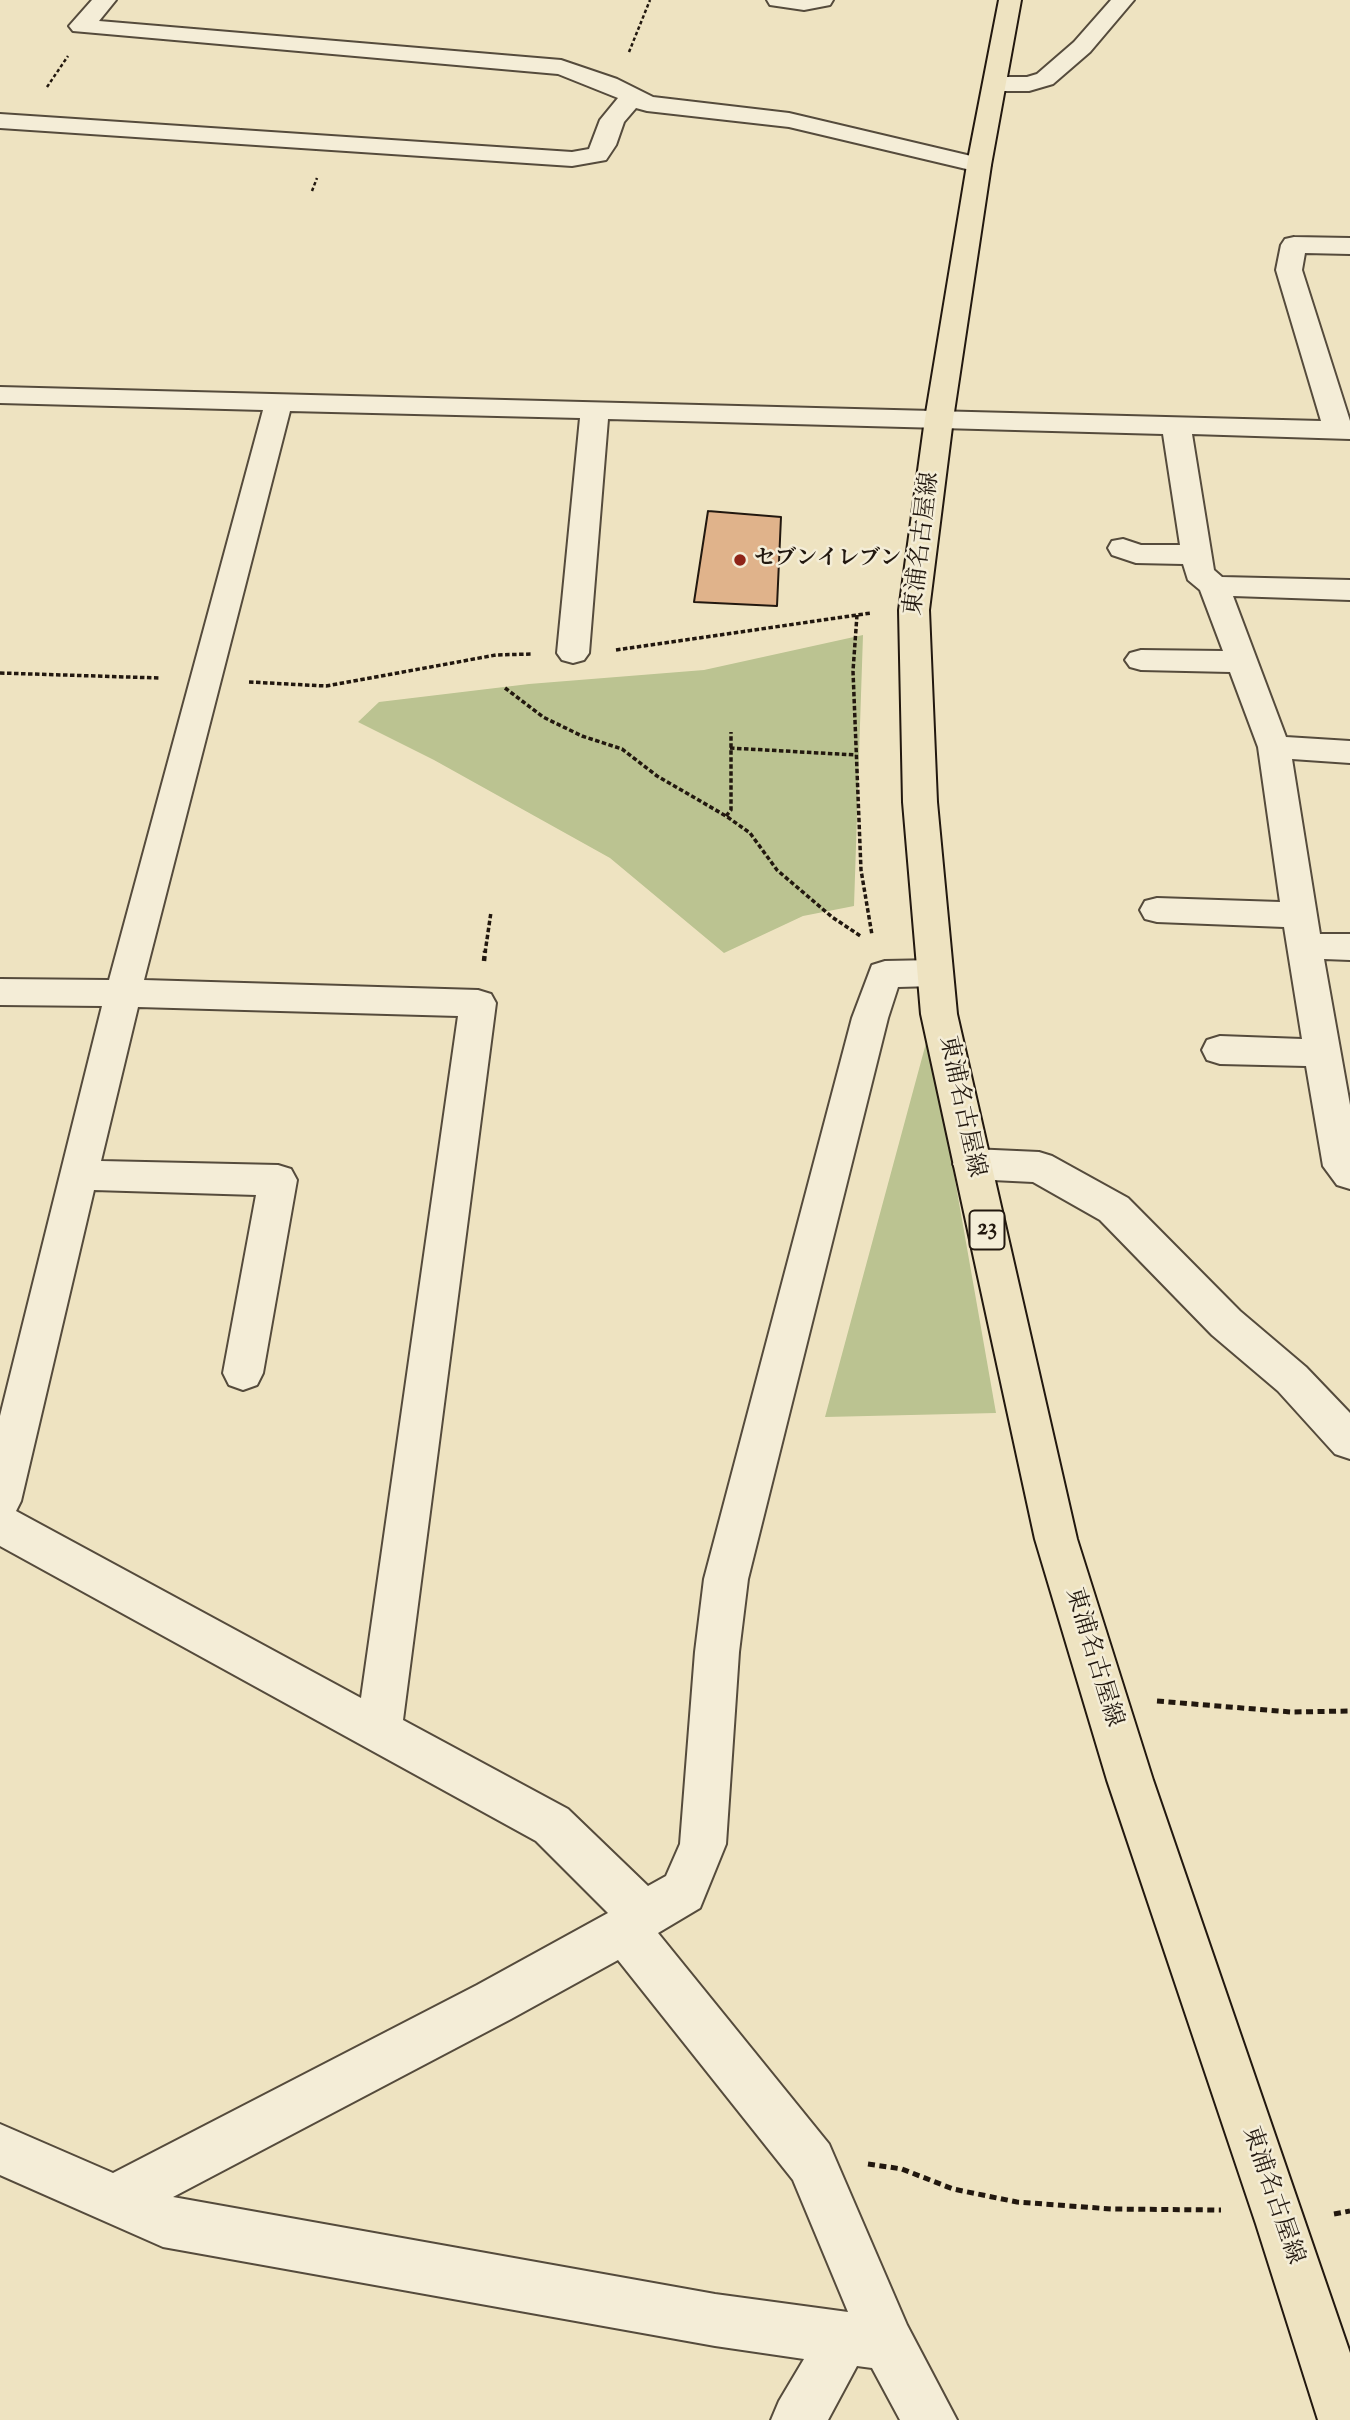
<!DOCTYPE html>
<html>
<head>
<meta charset="utf-8">
<style>
	body { margin:0 }
	canvas { display:block; background:#eee3c1 }
</style>
</head>
<body>
<canvas width="1350" height="2420"></canvas>
<script>
const g = document.querySelector('canvas').getContext('2d');
g.lineJoin = 'round';
function paint(path, color) {
  g.fillStyle = color;
  g.fill(path, 'evenodd');
}
function shape(rows) {
  const path = new Path2D();
  for (const r of rows) {
    path.moveTo(r[0], r[1]);
    for (let i = 2; i < r.length; i += 2) path.lineTo(r[i], r[i + 1]);
  }
  return path;
}
function stroke(path, color, width, dash) {
  g.strokeStyle = color;
  g.lineWidth = width;
  g.lineCap = dash ? 'butt' : 'round';
  g.setLineDash(dash || []);
  g.stroke(path);
}
function drawText(font, color, halo, rows, align = 'center') {
  g.font = font + ' "Sorts Mill Goudy","Noto Serif JP",serif';
  g.lineWidth = 5;
  g.setLineDash([]);
  g.textBaseline = 'middle';
  g.strokeStyle = halo;
  g.fillStyle = color;
  for (const [text, x, y, turn = 0] of rows) {
    g.save();
    g.translate(x, y);
    g.rotate((+turn || 0) * Math.PI / 180);
    g.textAlign = isNaN(turn) ? turn : align;
    if (halo) g.strokeText(text, 0, 0);
    g.fillText(text, 0, 0);
    g.restore();
  }
}
const green = shape([
	[863,635,854,906,803,916,724,953,610,858,434,760,358,722,379,702,529,684,704,670],
	[929,1032,996,1413,825,1417]
]);
const building = shape([
	[708,511,781,517,777,606,694,602,708,511]
]);
const pathFar3 = shape([
	[629,52,650,0],
	[47,87,68,56],
	[312,191,317,178]
]);
const pathFar2 = shape([
	[857,615,853,671,861,870,872,935],
	[616,650,871,613],
	[0,673,159,678],
	[249,682,326,686,496,655,531,654],
	[505,688,543,717,582,736,622,749,657,776,726,816,750,833,777,870,832,917,862,937],
	[730,748,856,755],
	[726,816,731,810,731,732],
	[485,953,491,912]
]);
const pathFar1 = shape([
	[484,961,485,951]
]);
const path = shape([
	[1157,1701,1291,1712,1350,1711],
	[868,2164,902,2169,953,2189,1017,2202,1111,2209,1221,2210],
	[1334,2214,1350,2211]
]);
const minor = shape([
	[92,0,116,0,99,21,561,60,617,79,653,97,789,113,988,160,991,165,988,170,979,172,789,127,647,111,636,108,624,122,616,145,606,160,572,166,0,128,0,114,572,152,589,149,600,120,618,98,558,74,73,31,69,26,92,0],
	[767,0,833,0,830,5,804,10,770,5,767,0],
	[1111,0,1134,0,1090,52,1053,84,1029,91,995,91,987,89,983,84,987,79,995,77,1027,77,1037,74,1074,42,1111,0],
	[1294,237,1350,238,1350,254,1305,253,1302,270,1350,421,1350,439,1192,434,1214,570,1222,577,1350,580,1350,600,1233,596,1286,737,1350,741,1350,763,1292,759,1320,934,1350,934,1350,960,1324,959,1350,1105,1350,1189,1337,1185,1323,1166,1306,1066,1220,1064,1207,1060,1202,1050,1207,1040,1220,1036,1302,1039,1284,927,1157,922,1145,919,1140,910,1145,901,1157,898,1280,902,1258,747,1230,672,1141,670,1130,667,1125,660,1130,653,1141,650,1223,651,1200,590,1188,580,1183,564,1136,563,1112,555,1108,548,1112,541,1123,539,1141,545,1180,545,1163,434,608,419,589,653,584,660,573,663,562,660,557,653,580,418,290,411,144,980,478,990,491,994,496,1003,403,1720,568,1809,648,1886,666,1876,680,1844,695,1652,704,1579,852,1018,872,965,885,961,935,960,948,964,953,973,948,982,935,986,898,987,888,1018,748,1579,739,1652,726,1844,700,1908,658,1933,829,2144,907,2325,957,2420,900,2420,872,2368,857,2366,828,2420,771,2420,779,2401,804,2359,715,2346,163,2247,0,2175,0,2124,113,2173,477,1985,608,1913,536,1841,0,1546,0,1416,102,1006,0,1005,0,979,109,980,263,410,0,403,0,387,1321,421,1276,270,1281,245,1285,239,1294,237],
	[138,1007,458,1016,361,1698,16,1511,21,1501,94,1190,256,1195,223,1373,229,1385,243,1390,257,1385,263,1373,297,1180,291,1169,278,1165,101,1161,138,1007],
	[618,1960,793,2180,848,2312,715,2294,173,2197,511,2019,618,1960],
	[972,1149,1039,1152,1052,1156,1128,1198,1240,1311,1306,1367,1350,1413,1350,1459,1335,1454,1278,1391,1212,1335,1100,1220,1033,1182,972,1179,959,1175,953,1164,959,1153,972,1149]
]);
const major = shape([
	[999,0,1021,0,991,165,953,419,929,610,937,802,957,1014,1077,1539,1153,1780,1350,2353,1350,2420,1318,2420,1256,2224,1107,1780,1035,1539,921,1014,903,802,899,610,925,419,967,165,999,0]
]);
const markers = [
	[740,560,7,"#8f2418"]
];
const farPoinames = [
	["セブンイレブン",754,560]
];
const shields = [
	[987,1230,35]
];
const shieldNames = [
	["23",987,1230]
];
const streetNames = [
	["東浦名古屋線",924,544,-83],
	["東浦名古屋線",960,1107,78],
	["東浦名古屋線",1092,1658,73],
	["東浦名古屋線",1271,2196,71]
];
paint(green, '#bbc391');
paint(building, '#e0b38b');
stroke(building, '#22180f', 2);
stroke(minor, '#554b3c', 4);
stroke(major, '#22180f', 4);
stroke(pathFar3, '#22180f', 2.5, [3.5, 2.5]);
stroke(pathFar2, '#22180f', 3.5, [4.5, 2.5]);
stroke(pathFar1, '#22180f', 4.5, [5, 3.5]);
stroke(path, '#22180f', 5, [7, 4.5]);
paint(minor, '#f4edd7');
paint(major, '#eee3c1');
for (const [x, y, r, color] of markers) {
  const dot = new Path2D();
  dot.arc(x, y, r, 0, 2 * Math.PI);
  g.fillStyle = color;
  g.fill(dot);
  stroke(dot, '#f4edd7', 2.5);
}
drawText('bold 21px', '#22180f', '#f4edd7', farPoinames, 'left');
for (const [x, y, w] of shields) {
  const box = new Path2D();
  box.roundRect(x - w / 2, y - 19.5, w, 39, 5);
  g.fillStyle = '#f4edd7';
  g.fill(box);
  stroke(box, '#22180f', 2);
}
drawText('bold 23px', '#22180f', null, shieldNames);
drawText('24px', '#22180f', '#f4edd7', streetNames);
</script>
</body>
</html>
